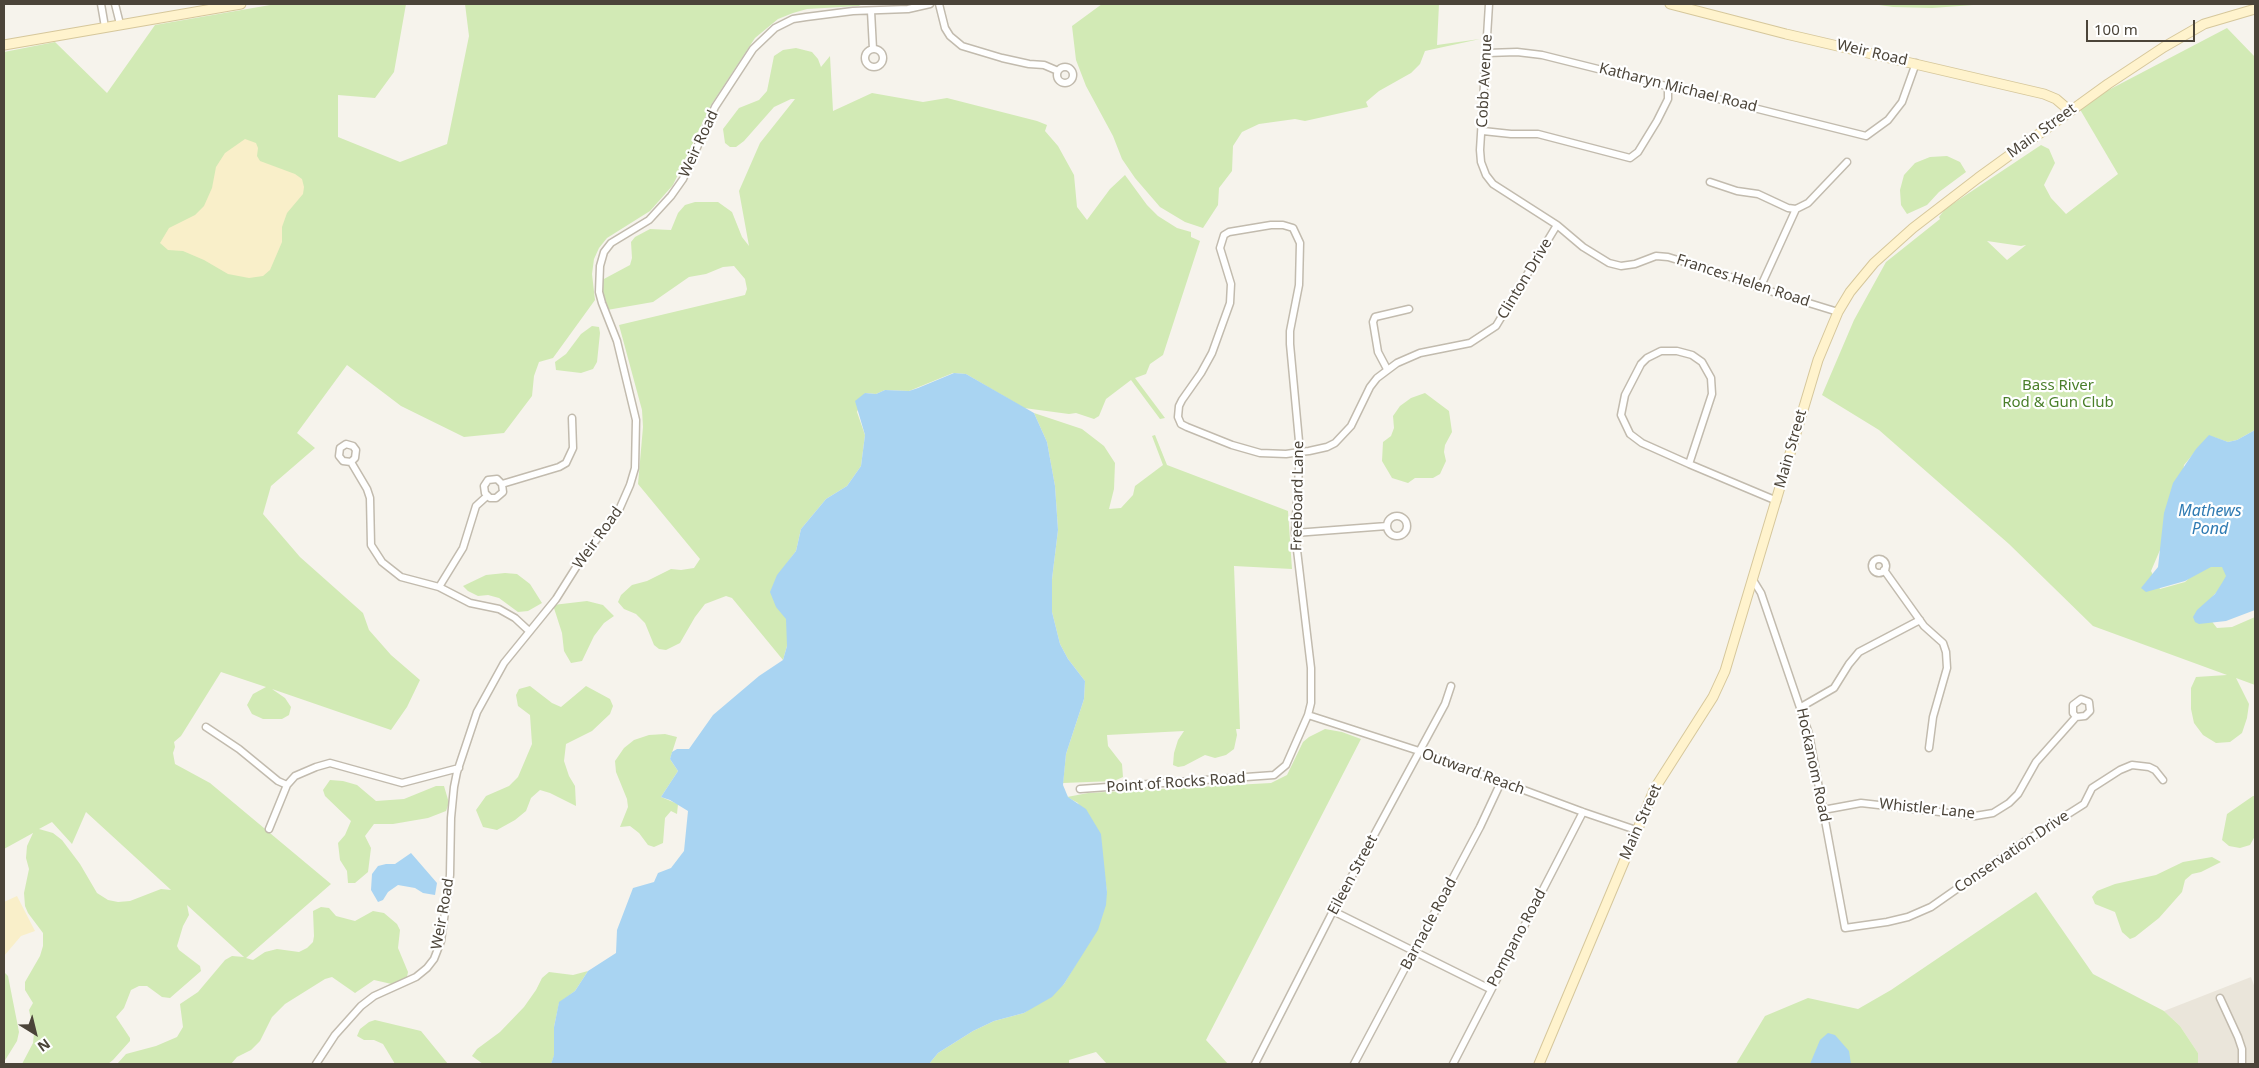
<!DOCTYPE html>
<html>
<head>
<meta charset="utf-8">
<style>
	body { margin:0 }
	#map { position:relative; width:2259px; height:1068px; overflow:hidden; background:#f6f3ec; font-family:"Noto Sans",sans-serif }
	canvas { display:block }
	.frame { position:absolute; inset:0; border:5px solid #4b4439; pointer-events:none }
	.north { position:absolute; left:10px; top:1008px; width:50px; height:50px; -webkit-text-stroke:4px #fff; paint-order:stroke; rotate:144deg; font-size:14px; font-weight:700; line-height:20px; text-align:center; color:#4b4439 }
	.north::after { content:''; display:block; margin:auto; width:18px; height:22px; background:#4b4439; clip-path:polygon(50% 0,100% 100%,50% 72%,0 100%) }
	.scale { position:absolute; left:2086px; top:20px; width:109px; height:22px; box-sizing:border-box; border:2px solid #4b4439; border-top:0; padding-left:6px; font-size:15px; line-height:18px; white-space:nowrap; color:#4b4439; -webkit-text-stroke:4px #fff; paint-order:stroke }
</style>
</head>
<body>
<div id="map">
<canvas width="2259" height="1068"></canvas>
<div class="frame"></div>
<div class="north">N</div>
<div class="scale">100 m</div>
</div>
<script>
const g = document.querySelector('canvas').getContext('2d');
g.lineJoin = 'round';
function paint(path, color) {
  g.fillStyle = color;
  g.fill(path, 'evenodd');
}
function shape(rows) {
  const path = new Path2D();
  for (const r of rows) {
    if (r.length === 3) {
      path.moveTo(r[0] + r[2], r[1]);
      path.arc(r[0], r[1], r[2], 0, 2 * Math.PI);
      continue;
    }
    path.moveTo(r[0], r[1]);
    for (let i = 2; i < r.length; i += 2) path.lineTo(r[i], r[i + 1]);
  }
  return path;
}
function stroke(path, color, width, dash) {
  g.strokeStyle = color;
  g.lineWidth = width;
  g.lineCap = dash ? 'butt' : 'round';
  g.setLineDash(dash || []);
  g.stroke(path);
}
function drawText(font, color, halo, rows, align = 'center') {
  g.font = font + ' "Noto Sans",sans-serif';
  g.lineWidth = 4.5;
  g.setLineDash([]);
  g.textBaseline = 'middle';
  g.strokeStyle = halo;
  g.fillStyle = color;
  for (const [text, x, y, turn = 0] of rows) {
    g.save();
    g.translate(x, y);
    g.rotate((+turn || 0) * Math.PI / 180);
    g.textAlign = isNaN(turn) ? turn : align;
    if (halo) g.strokeText(text, 0, 0);
    g.fillText(text, 0, 0);
    g.restore();
  }
}
const residential = shape([
	[2251,977,2255,988,2255,1064,2198,1064,2198,1053,2180,1026,2164,1011]
]);
const green = shape([
	[276,4,406,4,394,72,375,98,338,95,338,137,400,162,447,144,469,36,465,4,862,4,859,6,807,9,793,13,778,19,755,38,711,105,673,185,650,211,607,238,599,248,594,259,592,274,595,300,553,358,539,362,534,376,532,396,504,433,464,437,401,406,347,365,297,433,315,448,271,486,263,514,300,557,363,613,369,630,391,655,420,680,407,707,391,730,272,689,285,698,291,707,289,715,282,719,263,719,252,714,247,705,253,694,266,687,221,672,181,736,174,742,175,747,173,753,175,764,210,783,331,884,246,958,253,960,265,952,277,949,299,952,307,948,313,942,314,936,313,911,321,907,329,908,336,916,355,921,373,911,384,913,397,924,400,930,398,948,408,972,406,982,396,985,374,980,355,993,332,977,325,979,285,1004,272,1017,260,1041,251,1050,237,1057,231,1064,117,1064,126,1054,156,1046,177,1037,183,1027,180,1004,198,992,225,960,232,956,244,957,187,905,189,915,183,926,177,946,179,950,200,966,201,971,170,998,162,997,147,986,139,986,131,990,124,1008,116,1017,130,1038,130,1041,113,1060,108,1064,22,1064,33,1043,34,1033,29,1010,33,1003,25,990,25,982,40,956,43,946,43,933,28,913,25,906,24,893,29,869,26,858,27,846,33,833,4,849,4,52,55,42,107,93,155,25],
	[86,812,170,889,171,890,161,889,130,901,118,902,108,900,97,893,80,864,62,840,53,833,39,829,52,822,72,844],
	[1102,4,1439,4,1437,45,1480,39,1425,51,1420,64,1411,73,1379,91,1366,102,1368,107,1305,121,1295,119,1259,124,1242,132,1233,146,1232,171,1219,188,1218,205,1203,228,1185,222,1160,207,1135,178,1122,159,1113,136,1086,86,1076,60,1072,26],
	[1872,4,1987,4,1932,8,1893,7],
	[2227,28,2255,57,2255,430,2237,440,2228,442,2213,437,2199,447,2184,465,2181,491,2169,529,2151,571,2160,589,2185,582,2196,572,2219,543,2229,579,2213,596,2206,614,2217,628,2232,627,2255,617,2255,685,2236,678,2249,704,2247,718,2242,733,2230,742,2216,743,2203,735,2194,723,2191,709,2191,688,2196,677,2227,675,2093,626,2009,544,1879,430,1822,395,1854,320,1886,262,1940,219,1939,217,1945,209,2041,145,2049,149,2055,163,2044,185,2051,198,2066,214,2118,174,2078,106],
	[1987,241,2021,246,2026,245,2007,260],
	[796,48,812,52,818,59,821,67,830,56,833,111,872,93,923,102,947,98,1037,121,1047,125,1045,131,1058,146,1074,175,1077,207,1087,220,1110,189,1125,175,1147,205,1158,216,1177,228,1191,232,1191,237,1200,241,1163,355,1150,364,1146,374,1135,378,1165,418,1160,419,1131,380,1106,399,1099,416,1094,419,1076,413,1069,414,1024,408,966,374,953,373,909,391,885,390,876,394,865,393,857,412,865,435,861,466,847,486,826,499,801,529,796,551,787,563,787,646,783,660,732,598,726,596,705,604,695,617,680,643,666,650,659,649,654,645,645,623,636,614,624,609,618,602,621,595,632,585,647,581,671,569,681,570,694,568,700,559,638,484,643,427,642,410,619,325,745,295,747,289,745,279,734,266,723,267,706,274,689,277,653,302,607,310,602,303,602,280,630,265,632,258,631,242,635,237,650,229,671,230,678,213,685,205,695,202,718,202,732,212,742,237,749,246,739,191,760,143,795,99,791,99,774,107,744,141,736,147,730,147,725,143,723,129,739,108,759,100,767,91,774,56,783,50],
	[1947,156,1960,162,1966,172,1939,192,1927,205,1907,214,1901,205,1900,190,1904,175,1915,163,1930,157],
	[592,326,599,327,600,333,597,362,593,369,581,373,556,370,555,362,566,354,581,334],
	[1425,393,1449,411,1452,432,1445,445,1444,452,1446,461,1440,474,1433,478,1415,478,1408,483,1392,478,1382,461,1383,442,1391,436,1394,428,1393,416,1400,406,1411,398],
	[1034,413,1082,429,1104,446,1115,463,1114,489,1109,509,1121,508,1133,495,1135,486,1163,465,1152,436,1155,435,1167,465,1288,511,1292,569,1234,566,1240,729,1236,729,1237,735,1234,749,1226,755,1215,758,1205,755,1184,766,1178,767,1173,765,1174,753,1178,740,1184,731,1107,735,1108,746,1122,764,1123,777,1114,781,1063,783,1066,754,1084,699,1085,681,1068,659,1060,644,1052,612,1052,579,1058,530,1055,486,1047,442],
	[505,573,517,574,530,584,542,603,528,611,518,612,499,598,488,595,478,596,468,591,463,586,486,575],
	[587,601,603,605,614,616,604,623,594,636,582,661,571,663,564,651,562,633,553,605],
	[530,686,552,703,561,707,586,686,610,699,613,706,610,714,592,731,566,744,564,761,569,776,575,786,576,806,550,793,540,790,531,798,526,811,515,820,497,830,483,827,476,810,486,796,509,786,518,777,532,744,530,715,518,706,516,695,519,689],
	[1325,729,1342,732,1361,739,1206,1040,1228,1064,1107,1064,1096,1052,1069,1060,1069,1064,929,1064,938,1053,973,1031,994,1021,1024,1013,1064,984,1077,962,1107,892,1104,871,1078,803,1067,797,1088,793,1271,783,1287,775,1303,742,1309,737],
	[665,734,677,737,670,759,678,771,661,797,678,804,677,814,671,811,665,818,663,843,654,847,648,845,639,833,630,826,620,827,628,807,627,799,616,772,615,761,624,748,634,740,649,735],
	[330,780,343,781,357,785,376,801,404,799,436,786,444,786,449,803,446,811,428,818,393,824,374,824,365,836,371,848,368,872,355,883,348,883,347,871,340,860,338,843,345,835,351,821,325,796,323,790],
	[2253,796,2255,796,2255,836,2250,845,2240,848,2229,846,2222,840,2227,814],
	[2212,857,2221,862,2201,872,2192,874,2185,880,2182,892,2159,918,2135,937,2130,939,2122,932,2115,912,2095,904,2092,897,2097,891,2115,884,2156,875,2183,862],
	[2036,892,2093,974,2164,1011,2180,1026,2198,1053,2198,1064,1736,1064,1765,1016,1808,998,1858,1009,1891,990],
	[588,971,575,991,559,1003,554,1027,554,1056,551,1064,483,1064,472,1056,477,1049,500,1032,524,1007,536,990,542,978,549,972,573,975],
	[4,972,8,976,19,1032,17,1041,4,1062],
	[375,1020,421,1031,448,1064,395,1064,383,1044,374,1040,364,1040,357,1036,360,1029,369,1022]
]);
const sand = shape([
	[245,139,256,143,258,148,257,156,260,161,295,174,302,179,304,187,303,194,287,213,282,227,282,242,270,270,263,276,249,278,228,274,204,260,183,251,168,250,160,243,169,228,195,215,204,206,212,188,216,167,225,153],
	[17,896,35,931,21,936,4,956,4,902]
]);
const water = shape([
	[954,373,966,374,1034,413,1047,442,1055,486,1058,530,1052,579,1052,612,1060,644,1068,659,1085,681,1084,699,1066,754,1063,785,1068,797,1086,809,1101,834,1107,892,1106,905,1098,930,1064,984,1052,997,1024,1013,994,1021,973,1031,938,1053,929,1064,551,1064,554,1055,554,1027,559,1002,575,991,588,971,616,953,617,930,633,888,654,882,658,873,671,868,684,851,688,811,670,800,661,797,678,771,670,759,672,752,677,749,689,749,713,715,759,676,783,660,787,646,786,619,776,607,770,592,777,575,796,551,801,529,826,499,847,486,861,466,865,435,855,401,865,393,876,394,885,390,909,391,918,388],
	[2255,430,2255,610,2226,621,2199,624,2195,622,2193,617,2197,610,2215,594,2222,583,2226,576,2222,567,2211,567,2185,581,2146,592,2141,588,2158,567,2164,513,2173,483,2196,449,2209,435,2228,442,2237,440],
	[411,853,437,883,435,895,423,893,415,888,398,885,388,892,383,900,378,902,371,890,372,874,378,866,386,864,395,864],
	[1828,1033,1835,1035,1849,1051,1851,1064,1810,1064,1820,1040]
]);
const street = shape([
	[101,4,105,27],
	[115,4,120,24],
	[939,4,945,28,950,36,962,46,1002,58,1029,64,1044,65,1058,71],
	[1489,4,1480,150,1481,162,1486,175,1493,184,1557,225,1583,247,1609,263,1621,266,1635,264,1656,256,1668,257,1717,272,1760,288,1838,312],
	[871,11,873,49],
	[874,58,9],
	[1487,53,1517,52,1542,55,1866,136,1888,120,1902,102,1916,63],
	[1065,75,8],
	[1483,131,1511,134,1538,134,1630,158,1638,152,1657,121,1668,99,1668,86],
	[1710,182,1737,191,1758,194,1788,208,1796,209],
	[1760,288,1796,209,1808,203,1847,162],
	[1387,369,1378,352,1373,322,1375,317,1409,309],
	[351,462,343,461,339,456,340,448,346,444,353,446,356,450,355,458,351,462,367,489,370,498,371,545,382,562,401,577,439,587,470,603,499,609,515,618,529,631],
	[1689,464,1712,394,1711,378,1702,362,1692,355,1677,351,1661,351,1647,358,1641,364,1625,395,1621,415,1630,434,1642,443,1689,464,1777,501],
	[502,484,497,479,488,480,484,486,485,493,490,498,496,498,503,492,502,484,559,467,566,463,573,448,572,418],
	[1397,526,10],
	[1295,533,1387,526],
	[1879,566,7],
	[1884,570,1924,626,1943,643,1946,652,1947,668,1933,717,1929,748],
	[1753,580,1761,593,1809,734,1845,928,1887,922,1908,917,1931,907,2024,842,2084,804,2092,788,2120,770,2132,765,2149,767,2155,770,2163,780],
	[439,587,463,548,476,506,487,496],
	[1801,707,1834,688,1849,664,1859,652,1920,620],
	[1308,715,1419,751,1583,812,1636,830],
	[206,727,239,749,278,781,287,785],
	[1080,789,1274,775,1286,765,1308,715,1311,703,1311,668,1295,533,1300,452,1290,344,1290,331,1299,285,1300,243,1293,228,1283,225,1271,225,1229,232,1224,235,1220,248,1231,284,1230,303,1212,353,1201,373,1182,400,1179,406,1178,417,1181,424,1187,427,1232,445,1260,453,1286,454,1300,452,1309,451,1327,447,1335,443,1351,426,1370,387,1377,378,1397,363,1420,353,1470,343,1496,326,1557,225],
	[1823,810,1861,803,1975,816,1993,813,2009,803,2018,794,2036,762,2076,717,2085,716,2090,711,2089,702,2081,699,2073,705,2073,713,2076,717],
	[269,829,287,785,295,776,316,767,330,763,402,783,459,768],
	[1333,911,1490,989],
	[2220,998,2238,1037,2242,1049,2242,1063],
	[316,1064,335,1035,361,1006,374,996,416,977,427,968,434,959,441,941,450,875,451,818,454,787,457,772,477,712,504,663,556,599,580,561,619,510,630,485,635,468,636,420,617,341,602,303,599,292,600,266,604,252,611,243,649,220,671,196,683,179,715,107,753,49,775,28,793,19,806,17,853,11,908,9,930,4],
	[1255,1064,1333,911,1445,704,1451,686],
	[1354,1064,1480,827,1501,782],
	[1453,1064,1583,812]
]);
const secondary = shape([
	[1670,4,1786,34,2044,94,2056,99,2070,111],
	[4,45,241,4],
	[1539,1064,1655,788,1713,697,1725,671,1818,360,1838,312,1850,292,1874,263,1913,228,1978,178,2108,84,2164,47,2204,24,2255,9]
]);
const streetNames = [
	["Weir Road",1872,53,13],
	["Cobb Avenue",1485,81,-87],
	["Katharyn Michael Road",1678,88,14],
	["Main Street",2042,131,-36],
	["Weir Road",699,144,-65],
	["Clinton Drive",1525,279,-59],
	["Frances Helen Road",1743,281,18],
	["Main Street",1791,449,-74],
	["Freeboard Lane",1298,496,-89],
	["Weir Road",598,538,-54],
	["Hockanom Road",1813,765,78],
	["Outward Reach",1473,772,20],
	["Point of Rocks Road",1176,783,-4],
	["Whistler Lane",1927,809,6],
	["Main Street",1641,822,-66],
	["Conservation Drive",2012,852,-34],
	["Eileen Street",1353,875,-62],
	["Weir Road",443,914,-80],
	["Barnacle Road",1429,924,-62],
	["Pompano Road",1517,938,-62]
];
const parkNames = [
	["Bass River",2058,386],
	["Rod & Gun Club",2058,403]
];
const waterNames = [
	["Mathews",2210,511],
	["Pond",2210,529]
];
paint(residential, '#eae5da');
paint(green, '#d2eab5');
paint(sand, '#f9efc9');
paint(water, '#a9d4f2');
stroke(street, '#c2bbae', 9);
stroke(secondary, '#d6c79b', 11);
stroke(street, '#fff', 6);
stroke(secondary, '#fff3cd', 9);
drawText('15px', '#4b4439', '#fff', streetNames);
drawText('15px', '#4a7f2a', '#fff', parkNames);
drawText('italic 16px', '#2e7ab2', '#fff', waterNames);
</script>
</body>
</html>
